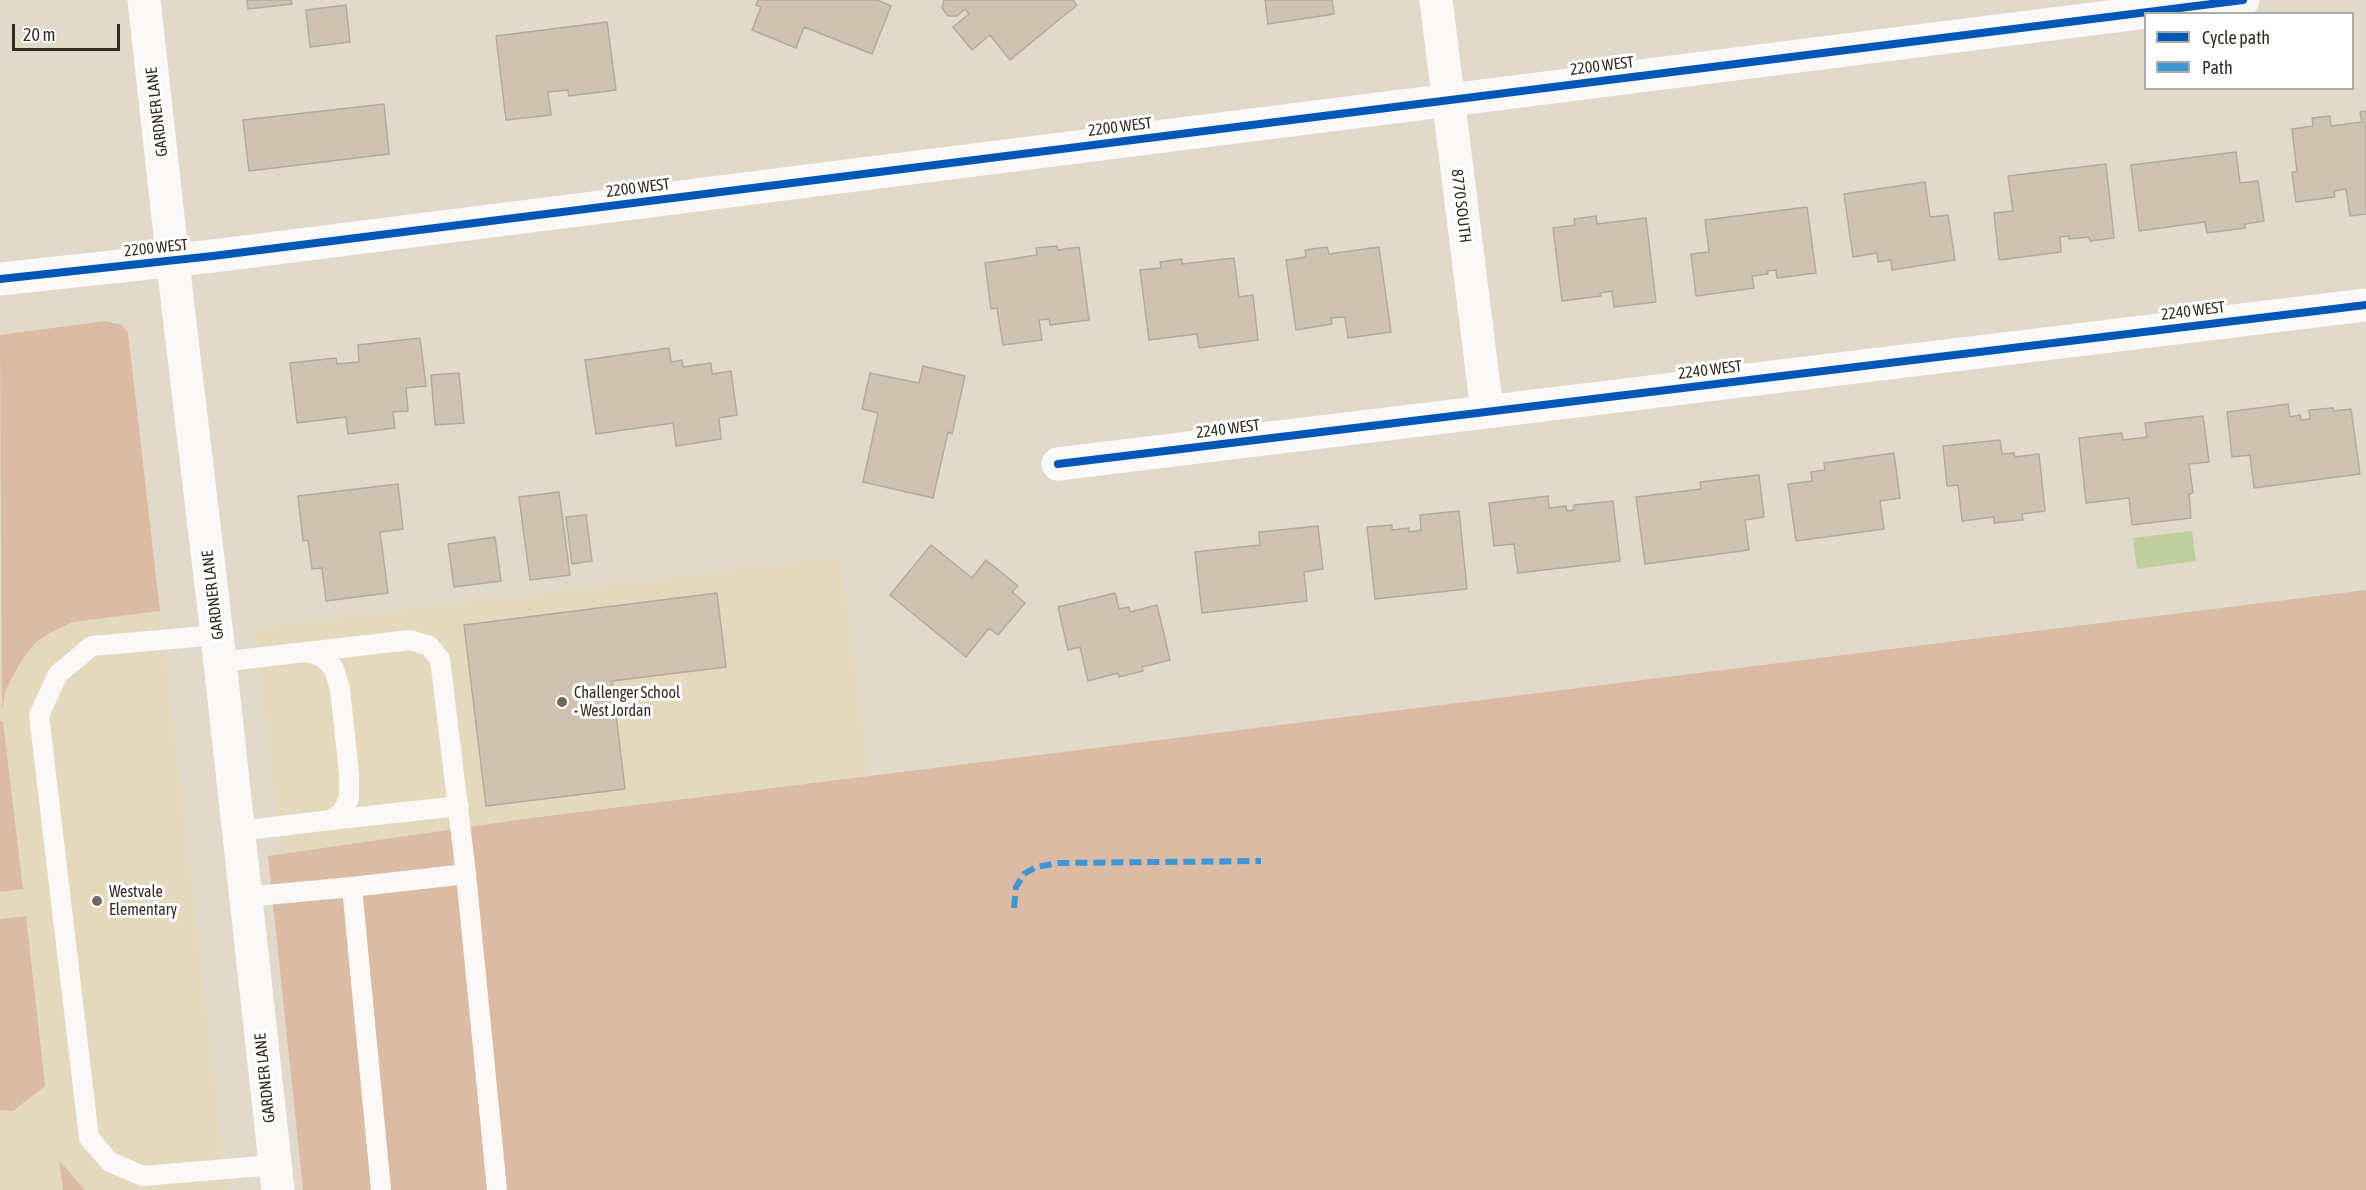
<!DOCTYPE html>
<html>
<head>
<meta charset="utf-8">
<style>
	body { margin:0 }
	#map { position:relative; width:2366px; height:1190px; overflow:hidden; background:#e1dacb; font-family:"Asap Condensed",sans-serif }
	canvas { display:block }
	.legend { position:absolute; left:2144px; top:12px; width:210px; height:78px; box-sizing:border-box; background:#fff; border:2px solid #adaba6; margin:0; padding:8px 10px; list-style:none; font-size:18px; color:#312c20 }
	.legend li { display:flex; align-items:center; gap:12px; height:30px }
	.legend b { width:30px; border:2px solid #adaba6 }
	.scale { position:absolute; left:12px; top:24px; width:108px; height:27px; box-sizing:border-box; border:3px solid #312c20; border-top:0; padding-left:8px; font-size:18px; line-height:21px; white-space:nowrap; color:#312c20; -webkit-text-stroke:4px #fff; paint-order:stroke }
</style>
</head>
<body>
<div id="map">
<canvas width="2366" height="1190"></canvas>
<ul class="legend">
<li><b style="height:8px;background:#0057b8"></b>Cycle path</li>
<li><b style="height:8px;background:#3d96d5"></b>Path</li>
</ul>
<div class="scale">20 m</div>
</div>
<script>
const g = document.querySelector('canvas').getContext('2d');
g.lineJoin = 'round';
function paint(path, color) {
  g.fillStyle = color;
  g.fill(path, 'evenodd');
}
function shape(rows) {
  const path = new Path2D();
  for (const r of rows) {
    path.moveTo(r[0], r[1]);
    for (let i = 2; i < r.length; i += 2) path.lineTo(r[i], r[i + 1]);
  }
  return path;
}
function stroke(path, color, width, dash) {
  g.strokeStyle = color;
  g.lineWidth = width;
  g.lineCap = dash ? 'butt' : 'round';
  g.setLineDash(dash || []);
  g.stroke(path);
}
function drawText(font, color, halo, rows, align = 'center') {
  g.font = font + ' "Asap Condensed",sans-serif';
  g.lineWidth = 6;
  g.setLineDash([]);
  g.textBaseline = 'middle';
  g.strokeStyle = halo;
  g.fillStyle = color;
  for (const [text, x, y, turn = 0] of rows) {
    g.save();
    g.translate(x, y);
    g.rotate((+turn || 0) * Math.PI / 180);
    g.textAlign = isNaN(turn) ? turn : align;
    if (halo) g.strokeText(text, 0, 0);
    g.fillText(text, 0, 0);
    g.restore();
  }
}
const built = shape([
	[105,321,122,325,128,333,227,1190,0,1190,0,335],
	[840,556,869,776,524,819,281,854,255,628]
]);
const green = shape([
	[105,321,122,325,128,333,160,611,73,622,48,634,37,641,21,661,6,689,2,709,0,335],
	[2366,590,2366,1190,303,1190,268,856,524,819],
	[0,721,3,722,23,889,0,892],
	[26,916,45,1086,13,1111,0,1110,0,919],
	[59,1161,63,1165,85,1190,63,1190]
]);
const water = shape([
	[2192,531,2196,561,2137,569,2133,538]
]);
const building = shape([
	[247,0,291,0,292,4,248,9,247,0],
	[758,0,877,0,891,6,872,54,804,27,796,48,752,30,761,7,756,5,758,0],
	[944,0,1073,0,1077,5,1010,60,990,35,972,50,953,27,969,14,965,9,957,16,948,16,942,8,944,0],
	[1265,0,1332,0,1334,14,1268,24,1265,0],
	[346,5,350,42,310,47,306,10,346,5],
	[607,22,616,90,569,96,568,90,548,92,551,115,506,120,496,36,607,22],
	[384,104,389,154,249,171,243,120,384,104],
	[2366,111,2366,214,2350,216,2346,189,2334,191,2335,197,2296,202,2292,172,2297,172,2292,129,2313,126,2312,118,2330,116,2331,126,2362,122,2360,112,2366,111],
	[2236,152,2240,183,2258,181,2264,221,2245,224,2245,228,2207,233,2205,222,2139,231,2131,165,2236,152],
	[2106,164,2114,238,2090,241,2089,237,2069,239,2069,236,2060,237,2061,252,1999,260,1994,213,2013,211,2008,176,2106,164],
	[1925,182,1930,217,1948,215,1955,260,1892,270,1891,260,1878,262,1877,253,1853,257,1844,194,1925,182],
	[1807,207,1816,273,1777,278,1776,270,1767,271,1768,274,1752,276,1754,288,1696,296,1691,254,1709,252,1705,220,1807,207],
	[1596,216,1597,224,1646,218,1656,302,1614,307,1612,291,1600,293,1601,296,1562,301,1553,228,1575,225,1574,219,1596,216],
	[1057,246,1058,250,1079,247,1089,320,1050,325,1049,319,1039,320,1042,340,1003,345,997,308,991,309,985,263,1037,255,1036,248,1057,246],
	[1327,247,1329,254,1379,247,1391,332,1348,338,1345,317,1331,318,1332,324,1296,330,1286,260,1306,257,1305,250,1327,247],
	[1234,258,1239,297,1253,295,1258,340,1199,348,1197,334,1149,340,1140,270,1161,268,1160,262,1182,259,1182,264,1234,258],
	[420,338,426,386,406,388,408,411,393,412,395,428,348,434,346,417,297,423,290,363,336,358,337,364,359,362,358,345,420,338],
	[669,348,671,362,682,360,683,367,711,363,712,374,731,371,737,415,719,418,721,439,676,446,673,423,596,434,585,360,669,348],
	[923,366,965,376,952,434,948,432,933,498,863,482,878,413,862,409,870,373,919,383,923,366],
	[459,373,464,423,435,425,431,375,459,373],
	[2288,404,2290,417,2300,415,2301,420,2310,419,2309,410,2333,408,2333,411,2351,409,2360,474,2254,488,2250,455,2232,457,2227,412,2288,404],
	[2203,416,2209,462,2189,464,2193,493,2189,494,2191,518,2132,525,2129,498,2086,503,2079,438,2122,433,2123,440,2147,437,2145,423,2203,416],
	[2000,440,2002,454,2014,453,2015,457,2039,454,2045,511,2022,514,2023,520,1994,523,1994,517,1962,521,1958,485,1947,486,1943,446,2000,440],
	[1894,453,1900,498,1880,501,1884,529,1796,541,1788,484,1812,481,1811,472,1825,470,1824,463,1894,453],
	[1759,475,1764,517,1745,520,1749,550,1645,564,1636,497,1701,489,1700,482,1759,475],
	[398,484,403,529,380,532,388,593,326,601,322,568,312,569,308,540,303,541,298,496,398,484],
	[559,492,570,575,530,580,519,497,559,492],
	[1548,496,1549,508,1566,506,1567,511,1574,510,1574,505,1613,501,1620,561,1518,573,1514,544,1494,546,1489,503,1548,496],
	[1459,511,1467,589,1375,599,1367,527,1392,525,1392,530,1409,528,1409,532,1421,530,1420,515,1459,511],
	[586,515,592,561,572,564,566,517,586,515],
	[1318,526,1323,569,1304,572,1307,601,1202,613,1195,552,1260,545,1259,532,1318,526],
	[495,537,501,581,454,587,448,544,495,537],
	[931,545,972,578,986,560,1018,586,1012,592,1025,603,998,635,989,628,966,657,890,595,931,545],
	[717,593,726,667,612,681,625,789,486,806,464,625,717,593],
	[1115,593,1119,609,1129,607,1130,612,1157,605,1170,660,1142,667,1143,671,1119,677,1118,673,1088,681,1080,647,1068,650,1058,607,1115,593]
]);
const service = shape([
	[217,635,92,646,58,674,39,715,89,1138,110,1162,143,1176,274,1165],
	[307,652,410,640,429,646,440,659,466,874],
	[220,662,305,652,322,656,334,669,340,689,349,774,349,798,342,813,331,820,239,831],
	[331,820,459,806],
	[352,887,466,874,497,1190],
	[245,897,352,887,381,1190]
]);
const minor = shape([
	[1436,0,1487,411],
	[1058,464,2366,305]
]);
const tertiary = shape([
	[144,0,178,307,217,635,278,1190],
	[0,279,213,256,2243,0]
]);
const quiet = shape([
	[1014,908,1016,887,1024,874,1036,867,1059,863,1261,861]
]);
const cycleway = shape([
	[0,279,213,256,2243,0],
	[1058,464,2366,305]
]);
const markers = [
	[562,702,6,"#6f695c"],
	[97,901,6,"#6f695c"]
];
const streetNames = [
	["2200 WEST",1602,66,-7],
	["GARDNER LANE",157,112,-97],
	["2200 WEST",1120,127,-7],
	["2200 WEST",638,188,-7],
	["8770 SOUTH",1461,206,83],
	["2200 WEST",156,248,-6],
	["2240 WEST",2193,311,-7],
	["2240 WEST",1710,370,-7],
	["2240 WEST",1228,429,-7],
	["GARDNER LANE",213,595,-97],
	["GARDNER LANE",265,1078,-96]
];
const poiNames = [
	["Challenger School",574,693],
	["- West Jordan",574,711],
	["Westvale",109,892],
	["Elementary",109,910]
];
paint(built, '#e4d8bd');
paint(green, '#dcbba4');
paint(water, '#bfce9c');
paint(building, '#cfc2b1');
stroke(building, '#b1aa9e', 1.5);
stroke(service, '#faf9f7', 20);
stroke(minor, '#faf9f7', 33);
stroke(tertiary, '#faf9f7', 33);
stroke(quiet, '#3d96d5', 6, [12, 6]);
stroke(cycleway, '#0057b8', 8);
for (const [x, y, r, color] of markers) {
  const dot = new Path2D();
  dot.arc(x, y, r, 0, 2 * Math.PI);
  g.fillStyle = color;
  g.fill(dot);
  stroke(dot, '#fff', 2);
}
drawText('16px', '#312c20', '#fff', streetNames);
drawText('16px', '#312c20', '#fff', poiNames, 'left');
</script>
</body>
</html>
